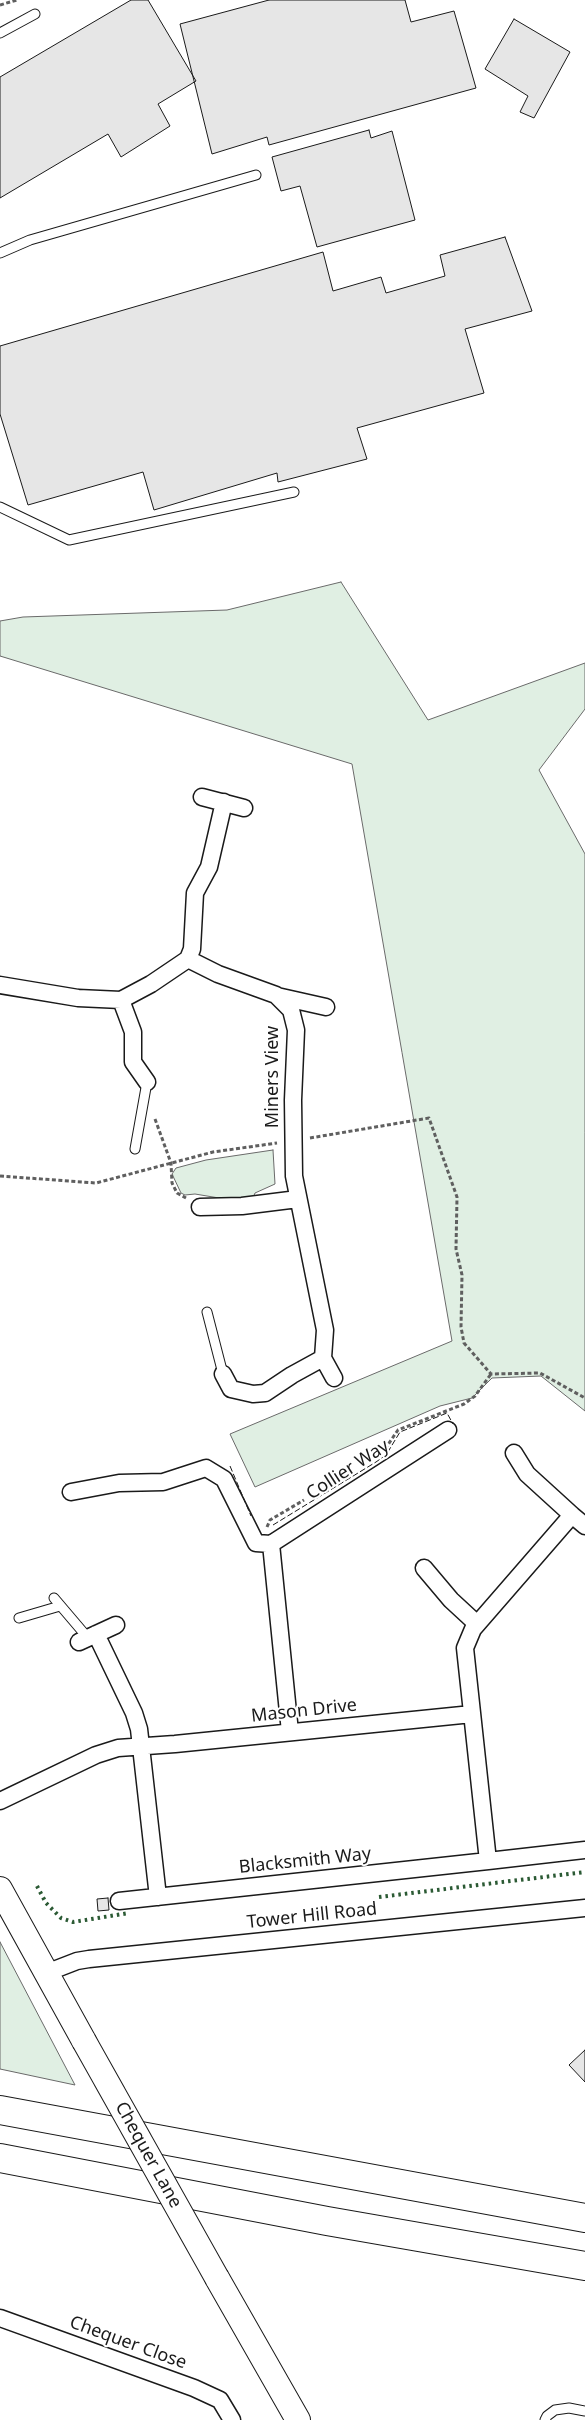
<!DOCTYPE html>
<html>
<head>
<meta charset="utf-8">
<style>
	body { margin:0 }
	canvas { display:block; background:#fff }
</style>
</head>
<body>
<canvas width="585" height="2420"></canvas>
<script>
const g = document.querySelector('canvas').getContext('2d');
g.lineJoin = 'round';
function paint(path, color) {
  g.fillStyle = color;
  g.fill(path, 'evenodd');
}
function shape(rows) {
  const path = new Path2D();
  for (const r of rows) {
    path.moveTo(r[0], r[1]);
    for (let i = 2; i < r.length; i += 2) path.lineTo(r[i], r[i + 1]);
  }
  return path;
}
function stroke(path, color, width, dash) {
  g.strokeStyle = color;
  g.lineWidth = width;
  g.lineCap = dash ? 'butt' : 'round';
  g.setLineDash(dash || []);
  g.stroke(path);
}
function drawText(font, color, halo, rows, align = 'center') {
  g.font = font + ' "Noto Sans",sans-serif';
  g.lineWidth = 4;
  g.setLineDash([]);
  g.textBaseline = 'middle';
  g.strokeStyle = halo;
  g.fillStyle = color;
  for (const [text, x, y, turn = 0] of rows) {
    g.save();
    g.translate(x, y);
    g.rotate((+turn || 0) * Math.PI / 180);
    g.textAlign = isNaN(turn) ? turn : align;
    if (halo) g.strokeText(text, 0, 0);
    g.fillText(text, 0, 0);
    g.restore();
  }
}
const green = shape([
	[341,582,428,720,585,663,585,709,539,770,585,854,585,1411,541,1376,492,1378,472,1398,440,1406,255,1487,230,1434,452,1341,352,764,0,656,0,621,23,617,227,610,341,582],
	[273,1150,275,1184,255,1193,253,1198,231,1200,195,1194,185,1195,181,1193,172,1174,176,1168,206,1160,273,1150],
	[0,1942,75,2085,0,2069,0,1942]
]);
const building = shape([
	[131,0,148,0,196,81,158,104,170,126,121,157,108,134,0,198,0,77,131,0],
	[269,0,405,0,411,22,454,11,476,88,269,145,267,137,212,154,180,24,269,0],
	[514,19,570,52,534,118,520,112,528,96,485,69,514,19],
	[369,130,371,138,392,131,415,220,317,247,300,186,281,191,272,157,369,130],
	[505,237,532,311,465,329,484,393,357,428,367,459,278,482,277,473,154,510,143,472,28,505,0,414,0,346,323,252,333,291,381,277,386,293,445,276,440,255,505,237],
	[108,1898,109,1910,98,1911,97,1899,108,1898],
	[585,2050,585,2082,569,2065,585,2050]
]);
const path = shape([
	[0,5,17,0],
	[155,1119,171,1163,172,1183,177,1193,186,1198],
	[310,1138,429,1118,457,1197,456,1249,462,1275,461,1327,464,1343,491,1374,540,1373,585,1398],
	[0,1176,96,1183,213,1152,277,1143],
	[385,1449,398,1430,464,1404,475,1396,491,1374],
	[267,1527,270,1520,304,1500]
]);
const lane = shape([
	[0,33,35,14],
	[0,253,30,240,256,175],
	[0,507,69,540,294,492],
	[135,1149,147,1082],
	[207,1312,223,1374],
	[54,1598,88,1638],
	[19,1618,60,1606],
	[545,2420,547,2416,555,2410,569,2408,585,2411]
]);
const street = shape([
	[202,797,244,808],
	[188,959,218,974,276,995,291,1010,296,1030,293,1100,294,1176,325,1330,323,1358,292,1375,265,1393,253,1394,231,1389,223,1374],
	[0,985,78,998,121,1000,151,984,188,959,192,949,195,893,209,867,224,802],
	[277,996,326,1007],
	[121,1000,133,1032,133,1062,147,1082],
	[200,1207,242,1206,298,1199],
	[323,1358,334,1378],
	[514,1453,527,1474,572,1515,473,1629,465,1648,488,1861,585,1850],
	[71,1492,119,1483,163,1482,206,1468,224,1479,256,1543,271,1544],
	[572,1515,585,1526],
	[424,1568,451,1600,477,1624],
	[96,1634,134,1713,139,1729,158,1897],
	[79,1642,116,1625],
	[290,1732,271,1544,448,1430],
	[0,1801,96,1755,118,1748,175,1744,472,1714],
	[119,1901,488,1861],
	[46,1973,77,1961,89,1959,585,1908],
	[0,2318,194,2388,220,2400,232,2420]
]);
const secondary = shape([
	[0,1889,84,2041],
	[217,2278,298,2420]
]);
const highway = shape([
	[0,2110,585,2218],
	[0,2158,327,2221,585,2266]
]);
const secondaryBridge = shape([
	[84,2041,217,2278]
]);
const hedge = shape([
	[37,1886,46,1903,61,1918,73,1922,129,1913],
	[379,1897,585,1872]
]);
const fence = shape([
	[230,1466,251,1516],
	[273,1525,376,1462,386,1455,400,1432,447,1413,453,1424]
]);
const streetNames = [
	["Miners View",273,1077,-90],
	["Collier Way",348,1470,-33],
	["Mason Drive",304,1711,-6],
	["Blacksmith Way",305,1861,-6],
	["Tower Hill Road",312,1916,-6],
	["Chequer Lane",148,2155,61],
	["Chequer Close",128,2343,20]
];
paint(green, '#e0efe3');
stroke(green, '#6a6a6a', 1);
paint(building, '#e6e6e6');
stroke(building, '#1a1a1a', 1);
stroke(lane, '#1a1a1a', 11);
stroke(street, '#1a1a1a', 19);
stroke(secondary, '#1a1a1a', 26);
stroke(highway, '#1a1a1a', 30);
stroke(path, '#5f5f5f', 3, [4, 2.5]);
stroke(lane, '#fff', 9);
stroke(street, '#fff', 16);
stroke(secondary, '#fff', 24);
stroke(highway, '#fff', 28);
stroke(secondaryBridge, '#1a1a1a', 26, []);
stroke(secondaryBridge, '#fff', 24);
stroke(hedge, '#2b5a34', 4, [2.5, 4]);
stroke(fence, '#1a1a1a', 1, [6, 2.5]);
drawText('18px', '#1a1a1a', '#fff', streetNames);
</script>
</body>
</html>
